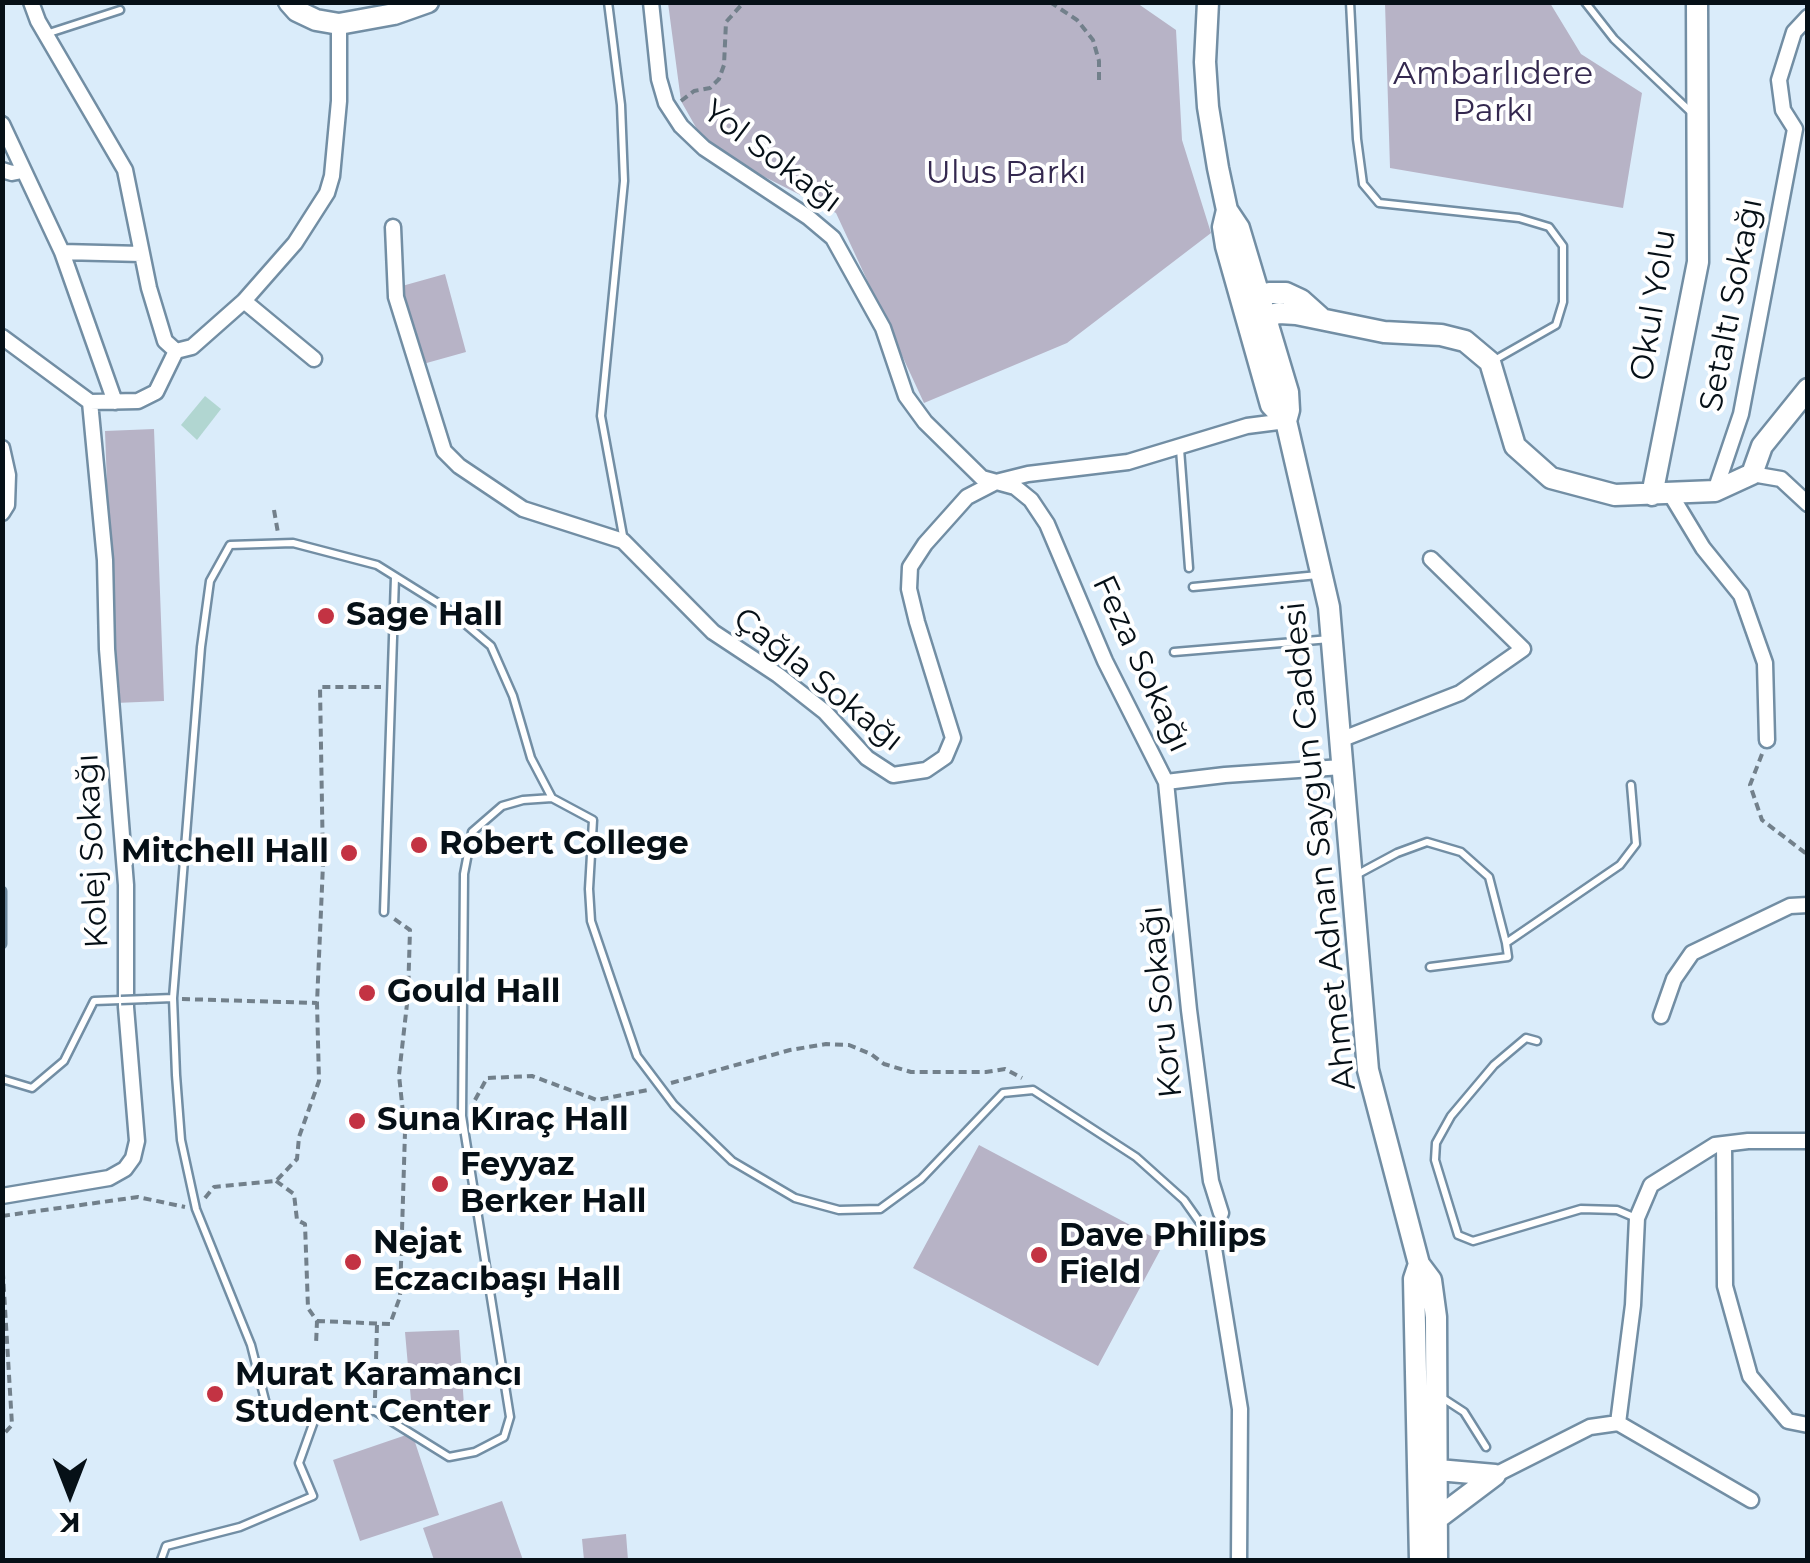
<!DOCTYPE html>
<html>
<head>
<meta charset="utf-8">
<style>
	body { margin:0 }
	#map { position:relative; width:1810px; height:1563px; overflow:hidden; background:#daecfa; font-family:Montserrat,sans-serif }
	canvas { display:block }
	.frame { position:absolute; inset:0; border:5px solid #061017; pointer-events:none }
	.north { position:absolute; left:20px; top:1443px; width:100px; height:100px; -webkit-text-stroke:8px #fff; paint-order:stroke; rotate:180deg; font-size:28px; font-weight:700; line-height:40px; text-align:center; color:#061017 }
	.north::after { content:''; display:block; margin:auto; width:35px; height:45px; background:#061017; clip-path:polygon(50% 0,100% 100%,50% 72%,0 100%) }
</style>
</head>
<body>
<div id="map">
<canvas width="1810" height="1563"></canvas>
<div class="frame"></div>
<div class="north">K</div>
</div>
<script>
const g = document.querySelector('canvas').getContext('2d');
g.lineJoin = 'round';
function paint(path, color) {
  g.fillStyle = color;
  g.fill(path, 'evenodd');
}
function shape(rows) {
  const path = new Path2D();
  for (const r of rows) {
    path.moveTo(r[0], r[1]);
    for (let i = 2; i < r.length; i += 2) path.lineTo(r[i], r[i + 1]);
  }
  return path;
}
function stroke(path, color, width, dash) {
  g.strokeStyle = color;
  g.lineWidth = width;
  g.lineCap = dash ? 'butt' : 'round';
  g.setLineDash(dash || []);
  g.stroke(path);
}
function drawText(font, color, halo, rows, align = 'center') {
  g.font = font + ' Montserrat,sans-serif';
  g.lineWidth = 8;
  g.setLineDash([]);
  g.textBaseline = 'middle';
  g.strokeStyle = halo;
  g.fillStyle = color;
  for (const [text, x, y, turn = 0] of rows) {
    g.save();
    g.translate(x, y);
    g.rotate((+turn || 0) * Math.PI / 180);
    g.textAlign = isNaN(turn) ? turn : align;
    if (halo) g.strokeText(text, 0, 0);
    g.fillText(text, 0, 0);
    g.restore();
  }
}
const green = shape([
	[668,3,1137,3,1176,30,1182,140,1211,233,1067,343,924,403,836,213,729,159,698,131,681,101],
	[1385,3,1550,3,1581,54,1642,93,1623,208,1390,168],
	[445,274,466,352,423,364,402,286],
	[154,429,164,701,115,703,105,431],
	[979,1145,1164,1243,1098,1366,913,1268],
	[459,1330,465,1421,413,1423,405,1332],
	[412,1433,439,1515,360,1541,333,1460],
	[502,1501,523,1560,434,1560,423,1528],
	[626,1534,628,1560,584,1560,582,1539]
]);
const water = shape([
	[205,396,221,409,197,440,181,425]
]);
const path = shape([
	[1050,2,1077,20,1093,40,1099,61,1099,80],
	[681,101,694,91,710,88,719,79,724,65,726,22,744,2],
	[274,510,278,533],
	[1762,754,1750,785,1762,820,1808,855],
	[182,999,317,1003],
	[671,1083,790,1050,826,1044,849,1045,871,1054,884,1064,911,1072,986,1072,1005,1069,1022,1078],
	[475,1100,487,1078,532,1076,597,1100,648,1090],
	[404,1124,446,1124,453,1119],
	[276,1181,294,1194,297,1220,305,1224,308,1308,317,1321,316,1345],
	[205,1198,214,1187,276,1181,297,1159,299,1137,319,1081,317,1003,323,864,320,687,381,687],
	[2,1216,138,1197,185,1207],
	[2,1258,12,1425,2,1436],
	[317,1321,390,1324,400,1297,405,1132,399,1075,408,995,410,930,393,918],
	[375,1398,377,1324]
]);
const lane = shape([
	[608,2,621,105,624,181,601,416,624,541],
	[1350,2,1357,139,1363,184,1379,203,1519,218,1549,227,1563,246,1563,302,1556,325,1491,362],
	[1585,2,1614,39,1694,115],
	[46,34,120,10],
	[1180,449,1189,568],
	[1193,587,1318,575],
	[1174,652,1330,639],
	[552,798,523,800,502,806,472,832,464,874,462,1116,510,1417,504,1437,475,1452,449,1457,375,1411,267,1408,251,1345,196,1209,181,1140,176,1075,173,998,201,647,210,581,230,545,293,543,377,565,449,610,491,646,513,696,531,758,552,798,593,820,589,889,591,921,637,1056,674,1105,732,1161,795,1198,839,1210,880,1209,921,1179,1003,1093,1033,1090,1136,1157,1184,1200,1213,1241],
	[1358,874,1397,853,1427,842,1461,852,1489,877,1506,943,1620,865,1636,844,1631,785],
	[2,891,2,944],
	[384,912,395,577],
	[1430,967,1508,957,1506,943],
	[147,999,173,998],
	[1537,1041,1526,1038,1494,1065,1451,1116,1436,1143,1435,1160,1458,1235,1473,1241,1581,1209,1617,1210,1636,1218],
	[2,1079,32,1088,64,1061,94,1001,121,1000],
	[1441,1397,1464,1412,1486,1447],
	[161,1560,166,1546,240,1527,313,1496,299,1463,318,1410]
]);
const street = shape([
	[31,2,38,21,125,170,149,288,165,341,176,351],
	[651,2,659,79,666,103,681,126,704,148,808,217,833,238,883,328,906,396,925,422,982,478,1015,487,1031,500,1047,524,1105,661,1166,782,1189,1010,1211,1181,1221,1213],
	[2,124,62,252,115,402],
	[2,170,12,173,22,171],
	[393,227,396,297,444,451,459,466,523,509,623,541,713,632,778,675,825,712,867,758,893,775,926,770,945,757,953,738,917,622,909,589,910,567,925,544,967,497,996,482,1028,474,1128,462,1247,426,1286,421],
	[62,252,142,254],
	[244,301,314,359],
	[2,337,90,402,138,401,156,392,176,351,192,347,244,301,295,243,327,193,332,176,339,101,339,24],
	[2,448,8,475,7,505,2,513],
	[1752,474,1781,479,1808,504],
	[1715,491,1741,414,1795,129,1783,110,1779,80,1794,32,1808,17],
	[1671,495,1703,548,1741,595,1765,663,1767,740],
	[1340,740,1460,693,1523,649,1431,559],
	[1166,782,1225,775,1342,767],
	[1661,1016,1674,979,1692,953,1790,906,1808,905],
	[1724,1144,1725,1286,1750,1376,1788,1421,1808,1425],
	[2,1196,109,1178,125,1169,133,1158,137,1141,126,1007,126,885,107,649,105,560,90,402],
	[1213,1242,1240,1409,1239,1560],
	[1618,1423,1751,1500],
	[1495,1475,1590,1427,1618,1423,1633,1305,1637,1218,1651,1185,1715,1145,1748,1141,1808,1141]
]);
const secondary = shape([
	[289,2,297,11,316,20,339,24,394,14,428,2],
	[1208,2,1205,62,1208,107,1218,168,1227,210,1239,228,1288,392,1289,410,1286,421,1329,607,1368,1070,1419,1264,1431,1280,1436,1317,1437,1560],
	[1227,210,1223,227,1226,246,1271,405,1286,421],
	[1249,299,1269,293,1286,293,1301,300,1320,317],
	[1248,321,1279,313,1296,314,1384,332,1441,335,1465,341,1490,362,1515,446,1551,478,1615,495,1715,491,1752,474,1762,446,1808,389],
	[1652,495,1698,262,1697,2],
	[1419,1264,1414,1279,1420,1560],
	[1438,1470,1495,1475,1438,1518,1419,1494,1438,1470]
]);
const laneBridge = shape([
	[121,1000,147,999]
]);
const markers = [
	[326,616,10,"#c33343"],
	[419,845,10,"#c33343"],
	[349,853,10,"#c33343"],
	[367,993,10,"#c33343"],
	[357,1121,10,"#c33343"],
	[440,1184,10,"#c33343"],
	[1039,1255,10,"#c33343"],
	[353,1262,10,"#c33343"],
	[215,1394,10,"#c33343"]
];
const parkNames = [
	["Ambarlıdere",1493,75],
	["Parkı",1493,112],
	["Ulus Parkı",1006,174]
];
const streetNames = [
	["Yol Sokağı",772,157,37],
	["Okul Yolu",1654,305,-81],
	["Setaltı Sokağı",1732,305,-79],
	["Feza Sokağı",1141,664,65],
	["Çağla Sokağı",818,680,39],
	["Ahmet Adnan Saygun Caddesi",1320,846,-96],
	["Kolej Sokağı",93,851,-93],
	["Koru Sokağı",1162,1002,-96]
];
const poiNames = [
	["Sage Hall",346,616],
	["Robert College",439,845],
	["Mitchell Hall",329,853,"right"],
	["Gould Hall",387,993],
	["Suna Kıraç Hall",377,1121],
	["Feyyaz",460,1166],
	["Berker Hall",460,1203],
	["Dave Philips",1059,1237],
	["Field",1059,1274],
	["Nejat",373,1244],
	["Eczacıbaşı Hall",373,1281],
	["Murat Karamancı",235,1376],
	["Student Center",235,1413]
];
paint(green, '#b7b3c6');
paint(water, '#b1d6d1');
stroke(lane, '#728ea4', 11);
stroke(street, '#728ea4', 19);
stroke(secondary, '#728ea4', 25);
stroke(path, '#72808b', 4, [8, 5]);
stroke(lane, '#fff', 6);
stroke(street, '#fff', 14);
stroke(secondary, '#fff', 20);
stroke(laneBridge, '#728ea4', 11, []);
stroke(laneBridge, '#fff', 6);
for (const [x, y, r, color] of markers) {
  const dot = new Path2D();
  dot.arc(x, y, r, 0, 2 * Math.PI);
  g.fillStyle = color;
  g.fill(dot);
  stroke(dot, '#fff', 4);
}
drawText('32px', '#34284f', '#fff', parkNames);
drawText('32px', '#061017', '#fff', streetNames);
drawText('bold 32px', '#061017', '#fff', poiNames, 'left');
</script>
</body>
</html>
